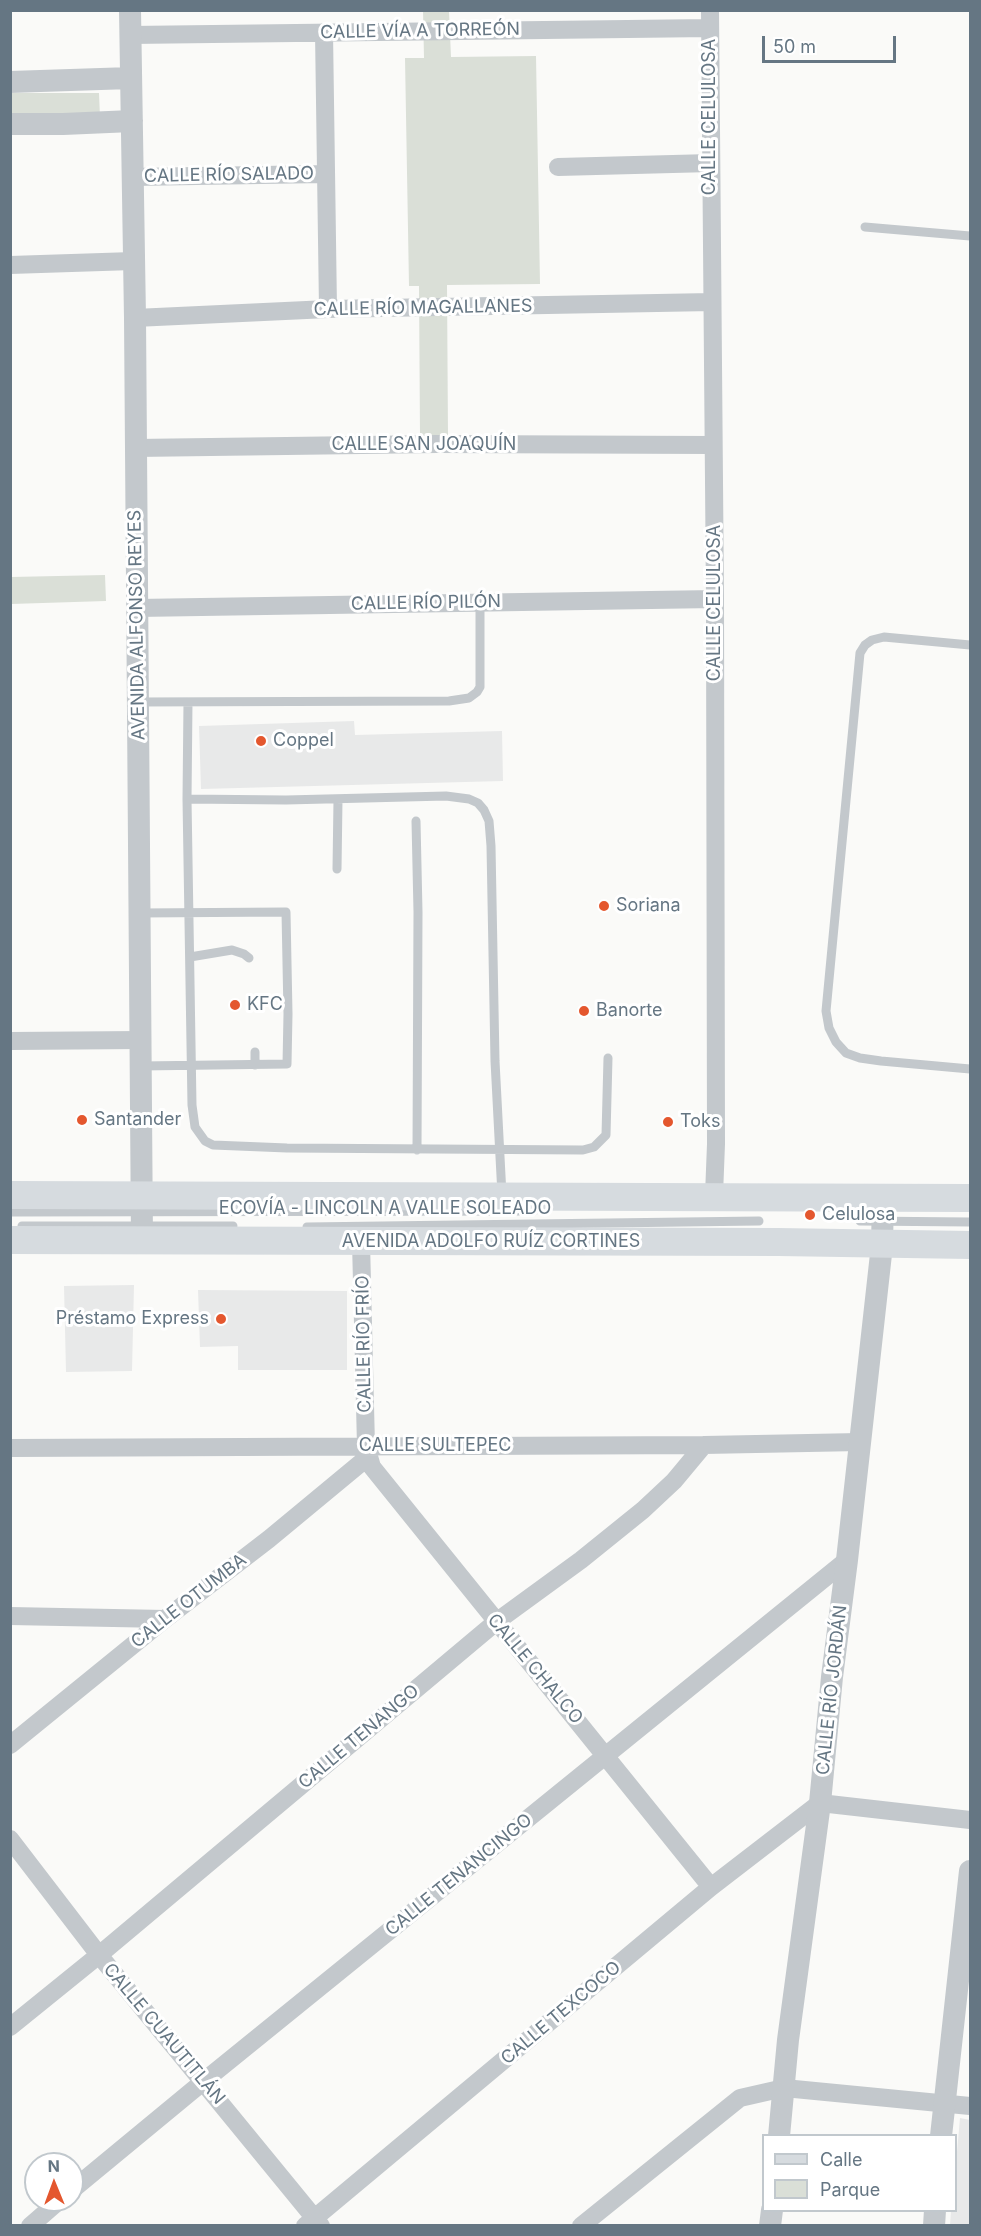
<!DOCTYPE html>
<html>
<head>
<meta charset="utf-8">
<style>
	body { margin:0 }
	#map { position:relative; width:981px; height:2236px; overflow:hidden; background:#fafaf8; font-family:Inter,sans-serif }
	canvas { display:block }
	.frame { position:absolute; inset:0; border:12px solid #657683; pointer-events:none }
	.legend { position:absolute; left:762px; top:2134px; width:195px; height:78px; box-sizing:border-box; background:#fff; border:2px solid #c1c8cd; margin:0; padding:8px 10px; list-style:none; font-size:18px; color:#657683 }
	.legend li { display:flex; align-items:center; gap:12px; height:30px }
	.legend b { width:30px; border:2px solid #c1c8cd }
	.north { position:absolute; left:24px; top:2152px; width:60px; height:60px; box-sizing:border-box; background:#fff; border:2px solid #c1c8cd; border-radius:50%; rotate:359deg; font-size:16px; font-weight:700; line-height:24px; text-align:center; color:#657683 }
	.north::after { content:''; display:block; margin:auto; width:21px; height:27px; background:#e4572e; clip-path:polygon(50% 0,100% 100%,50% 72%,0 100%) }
	.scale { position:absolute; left:762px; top:36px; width:134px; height:27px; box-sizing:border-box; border:3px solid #657683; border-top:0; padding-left:8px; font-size:18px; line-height:21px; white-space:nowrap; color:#657683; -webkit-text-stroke:4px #fff; paint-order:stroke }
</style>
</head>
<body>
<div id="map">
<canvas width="981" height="2236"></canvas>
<div class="frame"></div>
<ul class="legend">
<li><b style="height:8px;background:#d6dbdf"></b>Calle</li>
<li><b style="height:16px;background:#dadfd7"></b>Parque</li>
</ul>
<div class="north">N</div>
<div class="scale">50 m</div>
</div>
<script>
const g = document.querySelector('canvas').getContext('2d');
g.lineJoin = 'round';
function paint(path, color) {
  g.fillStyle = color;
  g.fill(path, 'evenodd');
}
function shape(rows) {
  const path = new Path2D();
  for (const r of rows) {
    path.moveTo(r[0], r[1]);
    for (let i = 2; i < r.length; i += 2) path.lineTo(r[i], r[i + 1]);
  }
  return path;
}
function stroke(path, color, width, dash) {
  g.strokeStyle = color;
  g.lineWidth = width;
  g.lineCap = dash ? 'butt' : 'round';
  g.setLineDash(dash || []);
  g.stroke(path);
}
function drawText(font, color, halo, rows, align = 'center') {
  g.font = font + ' Inter,sans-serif';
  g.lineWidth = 6;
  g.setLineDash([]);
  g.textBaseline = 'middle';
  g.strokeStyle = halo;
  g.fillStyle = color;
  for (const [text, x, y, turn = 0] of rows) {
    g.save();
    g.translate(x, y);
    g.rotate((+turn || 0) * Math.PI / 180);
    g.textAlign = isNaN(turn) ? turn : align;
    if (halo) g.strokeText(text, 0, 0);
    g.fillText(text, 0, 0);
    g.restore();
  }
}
const built = shape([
	[354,721,355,735,502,731,503,781,201,789,199,726],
	[134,1285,132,1371,66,1372,64,1286],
	[198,1290,347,1291,347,1370,238,1370,238,1346,200,1347],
	[960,2118,970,2120,970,2225,950,2225,951,2211,956,2210,956,2163]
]);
const green = shape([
	[423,10,449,11,451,57,536,56,540,284,447,285,448,436,420,436,419,286,409,286,405,58,424,58],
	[11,93,99,93,100,117,11,118],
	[105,575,106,601,11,604,11,577]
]);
const service = shape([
	[865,227,970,236],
	[970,645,884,637,872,640,865,645,860,653,826,1011,829,1028,836,1042,846,1053,860,1058,881,1061,970,1069],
	[137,702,449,701,469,698,477,692,480,687,480,602],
	[188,702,187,799,192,1105,195,1127,205,1141,213,1145,287,1148,583,1150,594,1147,606,1135,608,1058],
	[187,799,286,800,446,796,469,799,478,803,484,810,489,821,491,846,495,1061,502,1195],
	[416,821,418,912,417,1150],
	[337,869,338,800],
	[140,913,286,912,288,1014,287,1064,141,1066],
	[190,957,232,950,244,954,249,958],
	[255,1065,255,1052],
	[10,1212,534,1211],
	[860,1221,970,1222],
	[22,1226,233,1226],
	[307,1227,759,1221]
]);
const minor = shape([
	[710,10,715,599,716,1144,714,1195],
	[324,32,328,309],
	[130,35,710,28],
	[558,167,711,163],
	[132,177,325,174],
	[10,265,133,261],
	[135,318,328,309,712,302],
	[135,448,437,444,713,445],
	[137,608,715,599],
	[10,1041,141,1040],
	[361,1242,366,1446,372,1467,711,1887],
	[10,1448,704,1445,860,1442],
	[10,1616,165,1619],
	[10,1745,165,1619,269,1539,368,1457],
	[10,1839,99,1955,321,2226],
	[10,2027,99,1955,496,1622,581,1560,643,1510,674,1481,704,1445],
	[72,2190,204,2081,847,1560],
	[30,2226,60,2200],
	[305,2226,711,1887,820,1803,970,1820],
	[581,2226,740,2098,784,2088,970,2106]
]);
const tertiary = shape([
	[130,10,135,318,142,1239],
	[10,82,131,78],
	[10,124,63,124,132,121],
	[779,2136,788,2040,820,1803,832,1677,847,1560,882,1245,883,1197],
	[941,2136,970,1871],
	[770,2226,772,2210],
	[934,2226,935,2210]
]);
const primary = shape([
	[10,1195,970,1198],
	[10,1240,778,1242,970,1245]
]);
const markers = [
	[261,741,6,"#e4572e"],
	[604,906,6,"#e4572e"],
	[235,1005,6,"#e4572e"],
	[584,1011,6,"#e4572e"],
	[82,1120,6,"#e4572e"],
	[668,1122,6,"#e4572e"],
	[810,1215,6,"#e4572e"],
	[221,1319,6,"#e4572e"]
];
const streetNames = [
	["CALLE VÍA A TORREÓN",420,31,-1],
	["CALLE CELULOSA",710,117,-90],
	["CALLE RÍO SALADO",229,175,-1],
	["CALLE RÍO MAGALLANES",423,308,-1],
	["CALLE SAN JOAQUÍN",424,445],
	["CALLE RÍO PILÓN",426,603,-1],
	["CALLE CELULOSA",715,603,-90],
	["AVENIDA ALFONSO REYES",137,625,-91],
	["ECOVÍA - LINCOLN A VALLE SOLEADO",385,1209],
	["AVENIDA ADOLFO RUÍZ CORTINES",491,1242],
	["CALLE RÍO FRÍO",364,1344,-91],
	["CALLE SULTEPEC",435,1446],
	["CALLE OTUMBA",189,1601,-38],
	["CALLE CHALCO",535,1669,50],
	["CALLE RÍO JORDÁN",832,1690,-84],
	["CALLE TENANGO",359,1737,-40],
	["CALLE TENANCINGO",459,1875,-39],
	["CALLE TEXCOCO",561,2013,-40],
	["CALLE CUAUTITLÁN",164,2034,50]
];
const poiNames = [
	["Coppel",273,741],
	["Soriana",616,906],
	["KFC",247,1005],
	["Banorte",596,1011],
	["Santander",94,1120],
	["Toks",680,1122],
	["Celulosa",822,1215],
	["Préstamo Express",209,1319,"right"]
];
paint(built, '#e8e9e9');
paint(green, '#dadfd7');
stroke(service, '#c3c8cc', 9);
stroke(minor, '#c3c8cc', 18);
stroke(tertiary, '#c3c8cc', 22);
stroke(primary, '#d6dbdf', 28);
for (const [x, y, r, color] of markers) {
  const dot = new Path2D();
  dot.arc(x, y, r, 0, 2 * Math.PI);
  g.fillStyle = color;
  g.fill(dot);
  stroke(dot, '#fff', 2);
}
drawText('18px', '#657683', '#fff', streetNames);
drawText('18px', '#657683', '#fff', poiNames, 'left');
</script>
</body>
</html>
